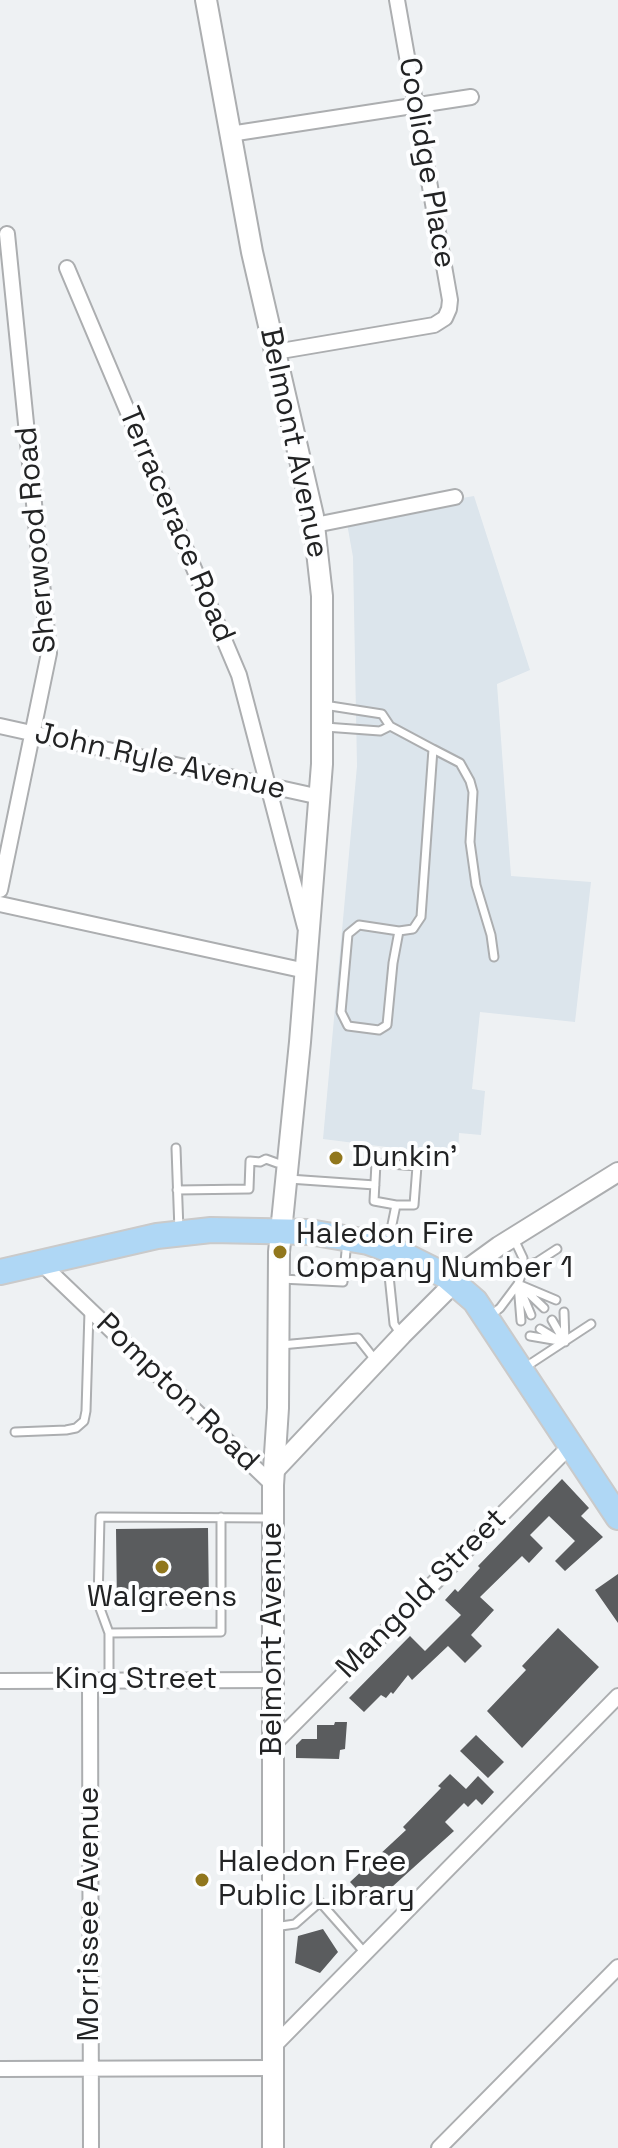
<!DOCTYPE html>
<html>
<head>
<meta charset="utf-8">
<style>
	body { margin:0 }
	canvas { display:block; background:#eef1f3 }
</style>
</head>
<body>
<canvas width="618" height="2148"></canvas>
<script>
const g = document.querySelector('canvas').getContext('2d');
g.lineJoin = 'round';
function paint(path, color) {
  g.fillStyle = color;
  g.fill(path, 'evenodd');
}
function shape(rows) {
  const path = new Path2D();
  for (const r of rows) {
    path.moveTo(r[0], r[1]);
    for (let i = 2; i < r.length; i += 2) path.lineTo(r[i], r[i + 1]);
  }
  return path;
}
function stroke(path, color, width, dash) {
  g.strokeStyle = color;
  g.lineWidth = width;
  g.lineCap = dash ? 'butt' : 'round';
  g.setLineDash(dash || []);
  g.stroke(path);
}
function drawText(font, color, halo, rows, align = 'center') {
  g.font = font + ' "Space Grotesk",sans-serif';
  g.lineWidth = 8;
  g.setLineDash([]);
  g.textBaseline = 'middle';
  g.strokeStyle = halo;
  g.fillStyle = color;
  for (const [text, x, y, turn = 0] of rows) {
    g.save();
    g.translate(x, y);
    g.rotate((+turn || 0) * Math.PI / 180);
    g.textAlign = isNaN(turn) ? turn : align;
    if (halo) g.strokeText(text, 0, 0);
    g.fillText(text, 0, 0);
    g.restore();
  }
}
const built = shape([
	[474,496,530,670,497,684,511,876,591,882,575,1022,480,1012,472,1089,485,1091,481,1135,459,1133,458,1156,323,1139,357,766,353,557,346,518]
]);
const building = shape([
	[562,1479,589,1508,581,1516,603,1537,565,1571,555,1561,575,1541,549,1516,530,1535,543,1548,529,1563,522,1556,480,1597,494,1610,471,1635,482,1646,465,1663,448,1646,412,1680,408,1675,393,1694,391,1692,386,1698,381,1695,364,1712,349,1698,410,1636,425,1651,461,1615,445,1600,455,1589,458,1592,480,1568,478,1566],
	[208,1528,209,1605,117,1606,116,1529],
	[618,1574,618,1623,595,1590],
	[558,1628,599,1667,522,1748,487,1711,526,1670,522,1666],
	[335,1722,347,1722,345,1749,340,1750,339,1759,296,1758,296,1745,302,1739,317,1739,317,1725,334,1725],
	[476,1735,504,1762,488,1778,460,1751],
	[450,1774,466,1789,478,1776,494,1792,482,1805,476,1799,468,1807,464,1803,445,1822,454,1831,372,1905,350,1882,406,1830,403,1827,441,1788,438,1786],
	[323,1929,338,1952,320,1973,295,1963,298,1936]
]);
const service = shape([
	[324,705,382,714,390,726,380,731,325,727],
	[390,726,433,749,421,917,413,929,399,931,393,963,387,1025,379,1030,348,1026,341,1012,348,934,359,925,399,931],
	[433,749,460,763,470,781,473,792,470,842,476,885,491,935,494,957],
	[176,1148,179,1231],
	[289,1179,375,1185],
	[177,1190,249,1189,250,1161,260,1162,266,1159,277,1163],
	[388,1244,396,1205,414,1205,417,1166,376,1163,374,1201,396,1205],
	[387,1256,394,1324,400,1333],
	[523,1266,537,1262,557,1249],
	[281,1279,343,1282,347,1241],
	[523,1288,544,1308],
	[521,1291,531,1315],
	[490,1316,500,1308,518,1284,523,1270,523,1258,514,1239],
	[552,1320,564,1341],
	[521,1321,518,1284,556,1300],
	[540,1329,555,1338],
	[530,1336,565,1342,564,1312],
	[281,1345,358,1338,376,1361],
	[524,1368,591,1324],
	[15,1432,66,1430,76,1428,84,1421,86,1411,89,1311],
	[109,1633,221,1632,221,1517],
	[109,1680,109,1633,98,1603,100,1517,272,1518],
	[274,1927,295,1924,320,1902,365,1953]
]);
const minor = shape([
	[230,134,471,97],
	[67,268,239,675,305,927],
	[275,352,434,325,445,318,449,309,450,300,397,0],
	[315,525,455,497],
	[0,726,320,797],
	[0,890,49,653,7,234],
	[0,904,306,971],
	[41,1263,273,1485],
	[90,1680,91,2148],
	[0,1681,273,1680],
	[273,1745,571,1445],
	[273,2047,618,1696],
	[0,2069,273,2068],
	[439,2148,618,1967]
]);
const tertiary = shape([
	[274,1471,402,1335,470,1267,499,1246,618,1172]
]);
const secondary = shape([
	[206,0,252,252,313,516,322,596,322,764,300,1042,279,1252,278,1408,273,1485,273,2148]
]);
const primary = shape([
	[0,1272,157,1236,211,1230,309,1232,368,1242,404,1255,446,1276,475,1301,618,1517]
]);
const markers = [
	[336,1158,8,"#91771d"],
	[280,1252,8,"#91771d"],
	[162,1567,8,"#91771d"],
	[202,1880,8,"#91771d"]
];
const streetNames = [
	["Coolidge Place",426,163,80],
	["Belmont Avenue",293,443,78],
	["Terracerace Road",176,525,67],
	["Sherwood Road",37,540,-95],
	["John Ryle Avenue",160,762,13],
	["Pompton Road",177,1393,44],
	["Mangold Street",422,1594,-45],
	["Belmont Avenue",273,1639,-90],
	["King Street",136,1680],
	["Morrissee Avenue",90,1914,-90]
];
const poiNames = [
	["Dunkin'",352,1158],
	["Haledon Fire",296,1235],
	["Company Number 1",296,1269],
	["Walgreens",162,1598,"center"],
	["Haledon Free",218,1863],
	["Public Library",218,1897]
];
paint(built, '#dce5ec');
paint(building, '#5a5c5e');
stroke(service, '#acaeb0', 11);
stroke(minor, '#acaeb0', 18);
stroke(tertiary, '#acaeb0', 22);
stroke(secondary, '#acaeb0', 24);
stroke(primary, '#cacaca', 28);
stroke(service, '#fff', 7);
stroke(minor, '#fff', 14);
stroke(tertiary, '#fff', 18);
stroke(secondary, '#fff', 20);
stroke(primary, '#afd7f5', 24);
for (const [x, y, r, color] of markers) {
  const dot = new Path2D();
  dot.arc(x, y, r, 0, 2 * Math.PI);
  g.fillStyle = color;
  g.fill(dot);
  stroke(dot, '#fdfeff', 3);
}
drawText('30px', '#222324', '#fdfeff', streetNames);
drawText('30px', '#222324', '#fdfeff', poiNames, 'left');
</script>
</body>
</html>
